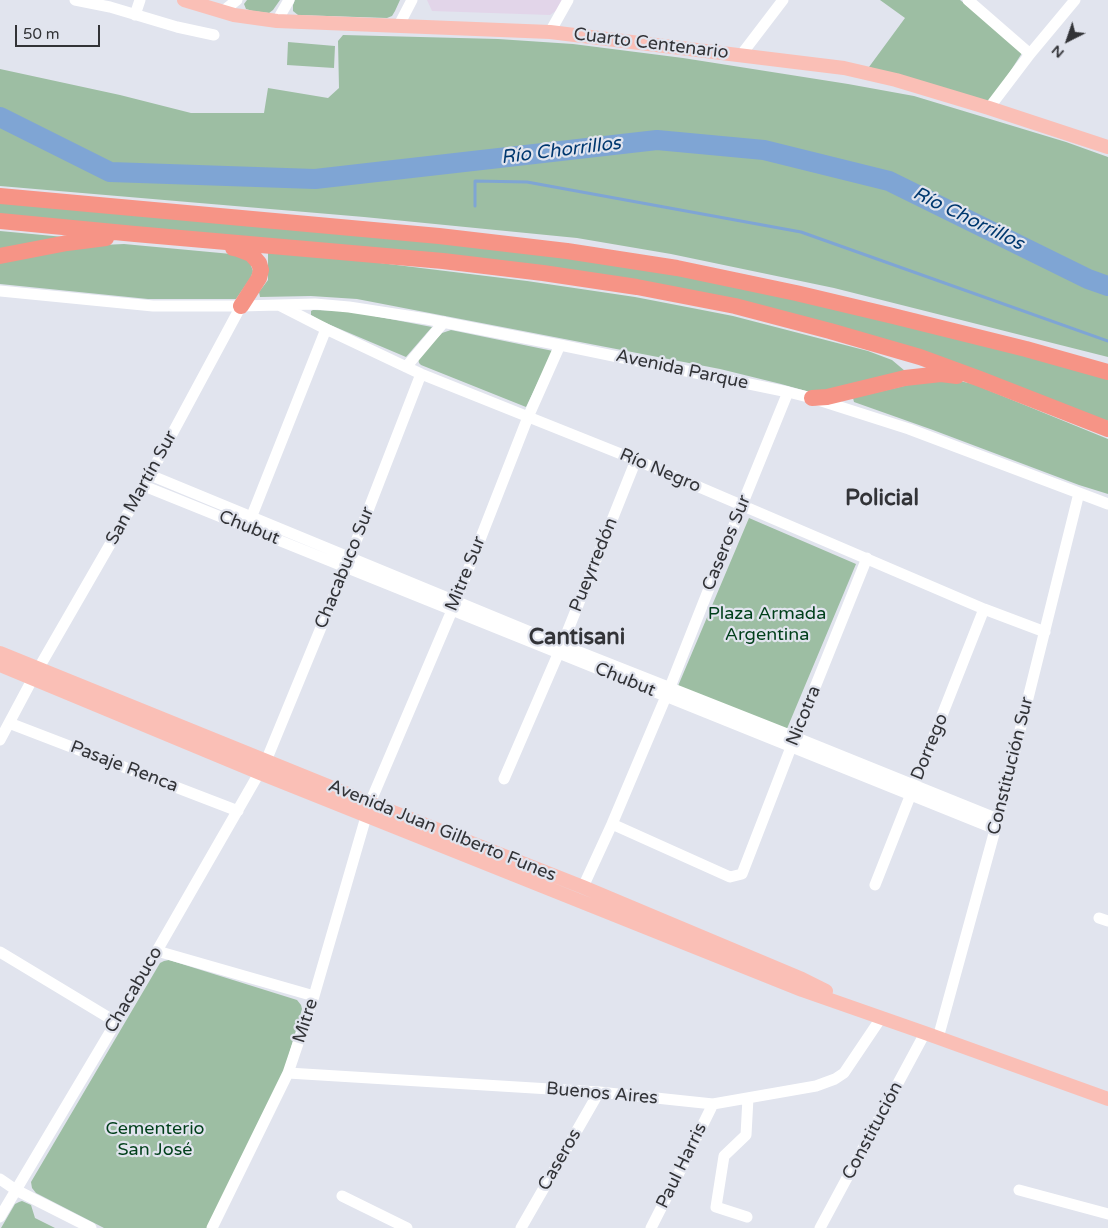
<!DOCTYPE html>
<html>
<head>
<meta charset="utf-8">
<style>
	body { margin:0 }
	#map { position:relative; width:1108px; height:1228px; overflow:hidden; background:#e1e4ee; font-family:"Varela Round",sans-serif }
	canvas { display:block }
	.north { position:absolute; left:1043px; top:15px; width:50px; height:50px; -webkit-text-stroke:4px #e1e4ee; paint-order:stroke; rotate:221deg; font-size:14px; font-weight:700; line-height:20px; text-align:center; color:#323337 }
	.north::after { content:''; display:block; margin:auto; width:18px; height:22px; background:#323337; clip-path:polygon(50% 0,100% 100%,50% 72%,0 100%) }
	.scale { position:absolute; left:15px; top:25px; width:85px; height:22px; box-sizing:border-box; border:2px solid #323337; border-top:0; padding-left:6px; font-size:15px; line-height:18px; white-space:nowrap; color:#323337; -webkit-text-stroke:4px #e1e4ee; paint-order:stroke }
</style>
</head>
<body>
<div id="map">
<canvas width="1108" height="1228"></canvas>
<div class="north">N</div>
<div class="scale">50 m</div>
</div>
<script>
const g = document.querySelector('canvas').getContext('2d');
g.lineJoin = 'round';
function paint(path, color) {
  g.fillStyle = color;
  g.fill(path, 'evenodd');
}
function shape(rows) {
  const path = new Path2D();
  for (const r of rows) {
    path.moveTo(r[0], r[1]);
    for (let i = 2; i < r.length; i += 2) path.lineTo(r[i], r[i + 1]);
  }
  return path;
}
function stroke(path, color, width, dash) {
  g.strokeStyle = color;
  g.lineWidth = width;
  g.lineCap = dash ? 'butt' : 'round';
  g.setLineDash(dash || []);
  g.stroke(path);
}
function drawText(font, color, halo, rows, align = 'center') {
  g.font = font + ' "Varela Round",sans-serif';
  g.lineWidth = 4.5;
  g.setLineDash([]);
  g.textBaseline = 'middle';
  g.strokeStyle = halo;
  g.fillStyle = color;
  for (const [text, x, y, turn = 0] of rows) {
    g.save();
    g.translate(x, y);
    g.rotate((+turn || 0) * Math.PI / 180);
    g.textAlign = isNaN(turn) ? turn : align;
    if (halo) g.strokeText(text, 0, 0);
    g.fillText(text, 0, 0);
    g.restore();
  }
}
const education = shape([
	[427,0,562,0,557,10,550,15,432,11]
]);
const green = shape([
	[247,0,280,0,273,10,269,13,253,11,246,9,244,4],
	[295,0,400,0,395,11,392,16,387,18,298,15,293,11,293,5],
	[880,0,960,0,1024,50,989,104,869,67,905,18],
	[343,35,498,39,573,44,683,58,848,84,914,96,1066,142,1108,157,1108,357,834,288,671,254,577,238,364,217,0,186,0,69,120,95,191,113,264,113,268,88,328,98,339,88,338,41],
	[288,42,335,46,334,68,287,65],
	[0,202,447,242,655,269,879,318,1108,377,1108,421,711,295,0,216],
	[0,231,64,237,0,252],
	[124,244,242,255,249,260,253,271,251,277,236,299,148,299,0,284,0,259,80,246],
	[268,252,372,262,527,281,635,297,692,308,733,316,868,351,892,360,905,371,817,394,781,384,720,369,357,299,311,296,260,297,259,292,268,280],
	[313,310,348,311,432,327,406,357,321,321,311,315,311,311],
	[451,330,553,351,526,407,421,365,419,363,418,358,442,333],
	[942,377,973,384,1108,439,1108,494,1079,485,933,430,854,402,853,398],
	[749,518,856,564,786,731,678,686],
	[169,960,297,1000,301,1005,302,1009,284,1072,207,1228,104,1228,36,1193,32,1188,31,1182,160,963,164,961],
	[22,1201,31,1205,35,1218,55,1228,1,1228,15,1204,19,1202]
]);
const stream = shape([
	[475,206,475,181,527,182,801,232,1108,341]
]);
const river = shape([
	[0,117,110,172,315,179,657,140,764,150,889,181,1088,279,1108,286]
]);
const minor = shape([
	[75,0,110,7,177,27,214,35],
	[968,0,1030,54],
	[222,12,237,0],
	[135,15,140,0],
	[277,21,289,0],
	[399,25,412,0],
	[550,32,568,0],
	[741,55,783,0],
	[989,108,1030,54,1075,0],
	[0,291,153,306,241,306,315,304,349,307,427,319,560,345,788,392,812,398,909,429,1108,504],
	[279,305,326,329,421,374,636,460,984,609,1045,632],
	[406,367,444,322],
	[150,475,562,645,795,737,998,819],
	[144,486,995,829],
	[249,523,326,329],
	[9,723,238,811],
	[0,740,33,678,150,475,241,306],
	[504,779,562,645,636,460],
	[612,824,730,877,742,874,795,737,867,558],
	[875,885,984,609],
	[583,887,612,824,670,687,742,505,788,392],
	[1099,918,1108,921],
	[157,951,314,996],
	[0,952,116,1022],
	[938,1038,998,819,1079,493],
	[288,1073,599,1092,713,1104,816,1086,835,1079,844,1073,881,1018],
	[0,1179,16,1190,91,1228],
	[1019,1190,1108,1214],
	[342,1196,407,1228],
	[0,1217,116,1022,266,761,350,557,421,374],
	[747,1217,716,1207,724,1156,746,1135,748,1098],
	[212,1228,288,1073,314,996,370,803,456,601,528,417,560,345],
	[521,1228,599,1092],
	[651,1228,683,1165,713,1104],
	[820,1228,925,1033]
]);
const major = shape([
	[184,0,234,15,277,21,550,32,844,68,896,80,989,108,1108,147],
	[0,653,370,803,583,887,802,979,826,991],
	[0,665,260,773,802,990,925,1033,1108,1099]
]);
const highway = shape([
	[0,196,439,236,567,251,677,268,796,293,893,316,1026,349,1108,372],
	[0,221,135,234,443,261,543,273,637,287,735,306,830,331,920,357,980,379,1108,429],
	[233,248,238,249,251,254,259,263,261,270,259,278,241,306],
	[0,256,67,243,106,238],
	[812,398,827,397,905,378,941,374,957,376]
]);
const streetNames = [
	["Cuarto Centenario",651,44,7],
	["Avenida Parque",682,370,12],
	["Río Negro",660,471,23],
	["San Martín Sur",142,488,-61],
	["Chubut",249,528,22],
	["Caseros Sur",727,543,-68],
	["Pueyrredón",594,565,-68],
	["Chacabuco Sur",345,568,-68],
	["Mitre Sur",466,574,-68],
	["Chubut",625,680,22],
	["Nicotra",804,716,-68],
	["Dorrego",930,747,-68],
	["Constitución Sur",1011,766,-76],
	["Pasaje Renca",124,767,21],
	["Avenida Juan Gilberto Funes",442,831,22],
	["Chacabuco",134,990,-60],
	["Mitre",306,1021,-72],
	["Buenos Aires",602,1094,5],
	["Constitución",873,1131,-62],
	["Caseros",560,1160,-60],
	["Paul Harris",682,1166,-64]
];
const parkNames = [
	["Plaza Armada",767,614],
	["Argentina",767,635],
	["Cementerio",155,1129],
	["San José",155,1150]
];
const waterNames = [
	["Río Chorrillos",561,151,-7],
	["Río Chorrillos",968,219,26]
];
const districtNames = [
	["Policial",882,499],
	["Cantisani",577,638]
];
paint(education, '#e2d5e9');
paint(green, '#9dbea3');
stroke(stream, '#7fa5d4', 3);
stroke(river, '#7fa5d4', 20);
stroke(minor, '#fff', 11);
stroke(major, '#fabfb6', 14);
stroke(highway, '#f69486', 16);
drawText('18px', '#323337', '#e1e4ee', streetNames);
drawText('18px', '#003f1a', '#e1e4ee', parkNames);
drawText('italic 19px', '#00386f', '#e1e4ee', waterNames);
drawText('bold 22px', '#323337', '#e1e4ee', districtNames);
</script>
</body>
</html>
